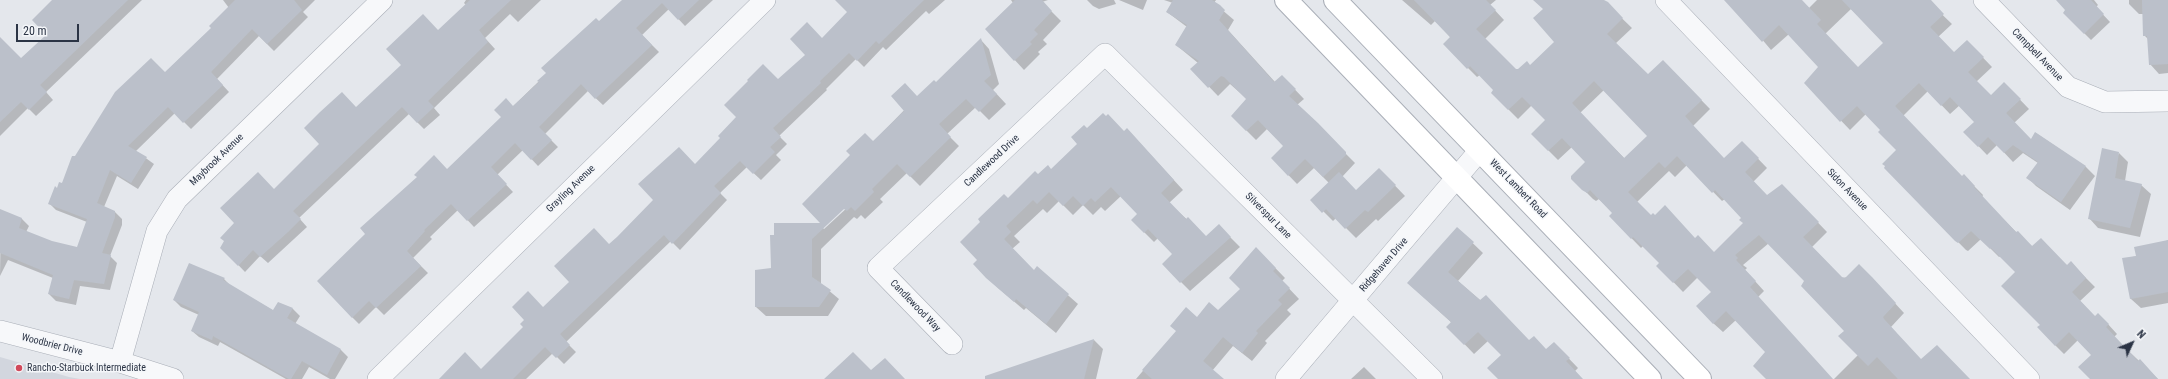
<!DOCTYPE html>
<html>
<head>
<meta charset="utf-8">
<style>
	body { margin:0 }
	#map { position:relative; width:2168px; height:379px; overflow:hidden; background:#e4e7ec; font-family:"Roboto Condensed",sans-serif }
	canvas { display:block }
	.north { position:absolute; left:2112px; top:323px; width:40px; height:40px; -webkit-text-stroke:3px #f4f6f9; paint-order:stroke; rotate:46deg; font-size:11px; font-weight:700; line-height:16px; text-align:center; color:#2b3445 }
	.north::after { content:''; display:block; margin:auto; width:14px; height:18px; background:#2b3445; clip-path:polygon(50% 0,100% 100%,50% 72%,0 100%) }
	.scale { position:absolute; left:16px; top:24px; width:63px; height:18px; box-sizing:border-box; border:2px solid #2b3445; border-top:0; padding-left:5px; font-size:12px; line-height:14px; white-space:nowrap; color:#2b3445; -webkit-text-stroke:3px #f4f6f9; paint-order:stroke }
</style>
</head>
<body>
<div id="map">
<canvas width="2168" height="379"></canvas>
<div class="north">N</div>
<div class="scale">20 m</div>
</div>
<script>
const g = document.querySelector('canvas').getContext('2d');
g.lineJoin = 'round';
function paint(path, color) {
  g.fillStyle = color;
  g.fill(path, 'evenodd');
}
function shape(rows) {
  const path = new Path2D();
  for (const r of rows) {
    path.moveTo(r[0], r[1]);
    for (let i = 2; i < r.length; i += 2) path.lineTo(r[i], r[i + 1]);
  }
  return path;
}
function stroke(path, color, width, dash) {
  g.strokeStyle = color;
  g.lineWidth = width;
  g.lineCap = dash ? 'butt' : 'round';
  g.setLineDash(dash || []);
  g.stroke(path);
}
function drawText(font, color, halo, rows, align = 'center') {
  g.font = font + ' "Roboto Condensed",sans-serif';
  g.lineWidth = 3;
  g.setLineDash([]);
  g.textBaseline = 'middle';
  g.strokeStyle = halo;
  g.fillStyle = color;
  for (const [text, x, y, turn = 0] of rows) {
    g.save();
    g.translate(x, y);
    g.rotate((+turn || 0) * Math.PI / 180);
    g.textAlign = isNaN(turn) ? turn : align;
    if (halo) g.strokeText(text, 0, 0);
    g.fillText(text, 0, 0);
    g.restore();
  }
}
const built = shape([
	[0,357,69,377,80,379,0,379]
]);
const shadow = shape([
	[53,0,142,0,46,92,53,100,36,116,28,108,0,136,0,51,21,59,48,35],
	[223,0,315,0,303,12,308,17,274,51,259,36,217,79,229,92,191,129,175,113,136,151,154,164,138,189,117,176,104,207,115,212,122,219,122,225,110,256,117,263,110,290,80,286,76,305,56,301,49,294,53,278,8,260,0,276,1,211,22,219,29,226,26,232,51,242,78,248,87,222,56,210,49,203,62,184,75,158,212,28,229,8],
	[466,0,541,0,518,22,510,14,485,38,495,49,434,108,440,115,424,129,409,114,299,218,307,227,268,263,260,256,245,272,222,248,274,190,356,108,466,5,464,3],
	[623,0,713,0,685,26,669,9,642,35,659,52,603,105,588,91,545,134,558,147,538,166,523,150,497,175,513,192,474,227,458,210,430,237,432,239,413,258,428,273,384,315,376,307,359,324,352,317,447,170],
	[837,0,945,0,929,14,926,11,886,50,883,47,864,67,856,59,826,89,827,90,779,136,787,144,776,155,781,160,761,180,747,167,720,193,727,200,680,250,671,241,566,342,576,352,564,364,553,353,526,379,440,379,481,370,609,245,695,165,849,12],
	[1011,0,1048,0,1042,2,1061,21,1043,40,1047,44,1038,52,1040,54,1024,70,986,29,1013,3],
	[1087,0,1114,0,1116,4,1099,9,1093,6],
	[1119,0,1147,0,1143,10],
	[1164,0,1216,0,1214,3,1234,20,1228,30,1275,82,1282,76,1304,99,1297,105,1355,163,1342,177,1356,192,1379,169,1405,196,1378,221,1376,219,1356,238,1336,218,1333,221,1312,200,1329,183,1314,168,1297,184,1272,158,1284,146,1267,129,1256,140,1232,116,1247,99,1230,84,1218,96,1192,69,1198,63,1176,45,1187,27,1167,12,1173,3],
	[1402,0,1496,0,1490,5,1504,20,1485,39,1515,70,1530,66,1555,42,1544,9,1535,0,1603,0,1632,28,1615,44,1648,76,1663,61,1710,109,1693,126,1724,159,1742,142,1767,168,1753,182,1767,196,1782,185,1827,232,1812,247,1842,278,1868,274,1904,313,1891,327,1921,361,1969,379,1834,379,1858,355,1845,331,1806,281,1769,243,1743,265,1747,268,1745,270,1764,291,1758,297,1832,379,1767,379,1766,352,1736,320,1723,332,1713,323,1712,292,1698,277,1683,292,1658,266,1660,263,1643,246,1641,248,1610,216,1613,213,1599,199,1596,201,1593,199,1572,178,1586,162,1572,147,1558,160,1532,134,1546,120,1532,105,1518,119,1492,93,1495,90,1480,75,1477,77,1444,44,1451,38,1435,21,1431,25],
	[1604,90,1649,136,1625,159,1580,113],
	[1687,165,1722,201,1725,199,1743,218,1744,223,1714,253,1695,239,1651,217,1637,202,1669,171,1675,177],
	[1729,0,1801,0,1809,8,1817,0,1927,0,1952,24,1938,37,1954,53,1967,41,1992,67,1976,82,1991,96,2004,83,2029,109,2014,123,2031,140,2036,133,2086,167,2095,176,2070,210,2036,186,2028,178,2038,163,2023,153,2013,162,1997,145,1987,155,1965,132,1975,122,1960,105,1950,114,1928,91,1903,116,1962,178,1964,176,1983,195,1982,197,2017,233,2033,247,2080,272,2095,287,2080,301,2095,317,2107,323,2117,334,2114,337,2158,379,2091,379,2092,355,2078,340,2064,354,2055,345,2041,325,2016,272,2001,256,1999,257,1981,239,1968,251,1966,250,1885,168,1897,150,1882,130,1866,114,1850,130,1805,83,1820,67,1789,34,1771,50],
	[1851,9,1885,43,1858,68,1825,34],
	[2059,0,2094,0,2098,5,2096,7,2110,22,2091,40,2064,13,2067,10],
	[2129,0,2168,0,2168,73,2159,74,2150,64,2149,40,2144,35,2143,14,2139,14,2129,4],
	[981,40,989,49,999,84,993,90,1006,104,989,120,976,107,947,134,959,146,920,186,907,173,880,199,883,202,865,219,861,215,857,219,854,217,821,249,821,284,839,299,828,316,766,316,756,307,772,269,822,224,873,142,917,97,936,83],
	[847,204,849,206,824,229,823,228],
	[1087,129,1124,132,1127,129,1183,190,1169,203,1206,237,1219,226,1240,247,1190,291,1163,264,1173,254,1158,238,1154,242,1132,220,1138,214,1121,196,1105,211,1101,207,1093,215,1083,205,1073,215,1059,201,1047,213,1043,209,1014,236,1020,242,1012,249,1034,272,1037,268,1078,304,1056,333,1026,308,1024,310,997,287,979,260,1008,199,1038,175,1051,170,1079,144],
	[2119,153,2128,162,2125,181,2141,185,2151,194,2140,237,2098,228,2089,218],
	[1457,228,1483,253,1458,281,1529,342,1547,350,1554,343,1578,368,1575,371,1582,379,1500,379,1502,355,1488,341,1474,354,1448,327,1452,323,1408,283],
	[2168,240,2168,303,2141,308,2131,299,2123,259,2137,256],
	[1256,248,1285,278,1282,281,1299,299,1287,310,1291,314,1265,341,1267,343,1252,361,1233,346,1212,371,1222,379,1136,379,1177,331,1197,318,1218,312,1241,289],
	[190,264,224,279,231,286,274,311,278,303,293,309,300,316,295,324,341,350,348,357,335,379,330,379,309,367,302,379,286,379,220,342,218,346,199,337,192,331,199,315,181,307,174,300],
	[1094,340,1103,349,1096,379,1018,379,1014,367],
	[1364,367,1376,379,1351,379]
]);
const building = shape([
	[52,0,128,0,40,85,47,92,29,110,21,102,0,122,0,37,21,58,46,35,32,20],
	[235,0,294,0,302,10,267,44,252,29,211,72,223,85,183,123,168,107,128,146,147,157,131,183,110,170,97,203,115,211,115,217,102,253,111,255,104,284,74,280,69,299,48,294,53,275,0,253,0,209,22,218,19,228,52,241,77,247,87,219,48,204,55,186,57,188,59,182,62,183,72,156,75,156,115,92,151,58,165,72,211,28,209,26],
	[470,0,511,0,479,30,488,42,428,101,434,107,417,123,402,107,293,211,301,219,288,232,260,257,253,250,238,266,220,248,224,241,220,238,234,223,220,208,258,172,274,189,319,144,304,128,320,112,342,92,356,107,401,65,386,49,423,14,438,30],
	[622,0,699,0,678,20,662,3,636,28,652,45,595,99,581,84,539,127,552,140,531,160,515,143,491,167,507,184,467,221,451,204,424,230,425,231,407,251,421,266,376,308,369,301,352,318,317,281,365,234,360,228,417,177,414,175,434,155,447,169,501,117,494,110,506,98,513,106,539,82,537,81,546,73,541,68,596,18,599,21],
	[835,0,924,0,879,44,876,41,857,61,849,53,820,81,821,83,773,128,781,137,770,147,775,152,753,174,740,161,714,186,721,193,672,244,664,235,560,334,570,345,556,358,545,347,513,379,439,379,465,352,481,369,523,327,520,324,524,320,512,307,528,291,543,307,569,282,554,266,594,228,609,244,617,237,653,200,638,184,679,147,695,164,720,138,718,136,736,117,724,105,748,81,747,80,763,64,778,79,805,55,790,39,807,22,822,38,847,12],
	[1015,0,1042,0,1052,11,1034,30,1038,34,1030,42,1032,44,1014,61,985,29],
	[1173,0,1212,0,1220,5,1225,10,1219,20,1274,82,1282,75,1296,89,1289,96,1318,123,1346,152,1346,155,1323,177,1305,159,1288,176,1271,158,1283,146,1258,120,1246,131,1231,116,1246,99,1224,77,1221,76,1208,88,1190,69,1199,61,1175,45,1187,25,1166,12],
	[1414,0,1486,0,1496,10,1476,29,1516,69,1518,69,1527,61,1530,65,1554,42,1533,18,1543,9,1533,0,1604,0,1608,2,1623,18,1607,34,1648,74,1663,60,1702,100,1685,116,1692,124,1724,158,1742,141,1759,158,1745,172,1767,195,1782,184,1819,222,1803,237,1842,277,1845,278,1859,264,1872,277,1896,303,1883,317,1884,319,1921,359,1937,345,1970,379,1898,379,1877,357,1868,366,1838,336,1844,331,1801,286,1804,281,1759,235,1735,255,1738,258,1736,260,1756,281,1750,287,1833,379,1766,379,1753,366,1765,352,1726,311,1713,324,1696,306,1711,292,1688,269,1673,283,1656,266,1659,263,1633,237,1631,239,1609,216,1612,213,1590,190,1587,193,1582,190,1571,179,1571,176,1585,162,1562,138,1548,151,1531,134,1545,120,1522,97,1508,110,1491,93,1493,90,1470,66,1467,69,1443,44,1450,37],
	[1594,81,1647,136,1624,158,1572,103],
	[1677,156,1712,193,1715,190,1741,218,1739,220,1743,223,1714,252,1698,235,1695,238,1665,205,1655,215,1653,213,1651,215,1628,192,1659,162,1665,168],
	[1724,0,1802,0,1821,20,1817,24,1858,67,1883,43,1842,0,1931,0,1944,14,1930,27,1954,52,1967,40,1984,57,1968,72,1991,95,2004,82,2021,99,2006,113,2031,139,2035,132,2086,166,2061,202,2026,178,2038,162,2013,145,2004,153,1988,137,1978,147,1963,132,1974,122,1950,97,1941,106,1919,83,1895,106,1962,176,1964,174,1975,186,1974,187,2016,232,2018,231,2032,246,2041,238,2067,265,2071,261,2086,278,2072,292,2095,316,2098,313,2109,324,2106,327,2138,361,2140,359,2158,379,2090,379,2078,367,2091,355,2069,332,2055,346,2037,327,2040,325,2001,286,2015,272,1991,248,1990,249,1971,231,1958,243,1955,241,1884,168,1885,166,1882,164,1896,150,1878,132,1880,130,1857,106,1840,122,1804,83,1818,67,1779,25,1762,42],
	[2056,0,2091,0,2104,14,2084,34,2063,13,2065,10],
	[2142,0,2168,0,2168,64,2149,65,2147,36,2143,36],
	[981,38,991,75,984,81,997,94,979,112,966,99,939,124,951,137,910,177,897,164,872,189,874,192,855,211,851,207,847,211,844,209,812,239,812,277,831,290,819,307,755,307,755,270,771,268,770,235,774,235,774,223,820,223,802,204,850,155,846,151,865,133,873,141,904,111,891,96,905,83,917,96,934,80,936,82],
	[1103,113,1106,116,1108,114,1124,131,1127,128,1174,180,1161,193,1186,219,1188,217,1206,236,1219,224,1231,237,1180,283,1162,264,1172,254,1148,229,1144,233,1131,220,1137,214,1111,187,1095,202,1091,198,1083,206,1073,196,1063,206,1049,192,1037,204,1033,200,1006,226,1011,232,1004,239,1034,270,1037,266,1069,294,1046,324,1016,299,1014,302,986,278,973,264,977,260,960,242,980,222,978,219,1004,194,1008,198,1035,171,1038,174,1048,165,1051,169,1077,144,1071,137,1084,125,1087,128],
	[2102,148,2119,152,2115,178,2142,184,2130,228,2088,219],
	[1379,168,1396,185,1368,212,1365,210,1345,229,1326,209,1322,213,1310,200,1339,172,1356,190],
	[1457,227,1474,242,1448,272,1480,300,1486,295,1529,340,1534,336,1546,349,1554,342,1570,358,1566,361,1583,379,1498,379,1487,368,1501,355,1478,332,1464,345,1446,327,1451,322,1407,283],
	[2168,240,2168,292,2130,299,2122,258,2136,256,2134,247],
	[1256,247,1276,268,1273,271,1290,288,1278,300,1282,304,1256,331,1258,333,1242,353,1223,337,1203,361,1224,379,1152,379,1142,370,1176,331,1170,326,1186,307,1197,317,1209,302,1218,310,1240,289,1229,278],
	[189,263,225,278,223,280,273,310,278,302,293,308,287,318,341,349,327,375,302,361,291,379,289,379,213,336,212,340,191,331,199,312,173,300],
	[1094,339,1084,379,985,379,985,376],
	[853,352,871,370,885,358,905,379,824,379]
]);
const minor = shape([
	[1666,0,2029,379],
	[1984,0,2068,87,2105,102,2168,101],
	[0,331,120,362,173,379],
	[952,344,878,268,1105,54,1432,379],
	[120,362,157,231,177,199,382,0],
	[378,379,765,0],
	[1286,379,1480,150]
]);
const secondary = shape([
	[1286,0,1650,379],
	[1335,0,1700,379]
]);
const markers = [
	[19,368,4,"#d1495b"]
];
const streetNames = [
	["Campbell Avenue",2037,55,46],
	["Maybrook Avenue",217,160,-44],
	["Candlewood Drive",992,161,-43],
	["Grayling Avenue",571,189,-44],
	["West Lambert Road",1518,189,46],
	["Sidon Avenue",1847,190,46],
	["Silverspur Lane",1268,216,45],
	["Ridgehaven Drive",1384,265,-49],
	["Candlewood Way",915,306,46],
	["Woodbrier Drive",52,345,14]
];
const poiNames = [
	["Rancho-Starbuck Intermediate",27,368]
];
paint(built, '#d2d6de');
paint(shadow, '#0003');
paint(building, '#bbc0ca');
stroke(minor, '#a9aeb7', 22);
stroke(secondary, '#a9aeb7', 24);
stroke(minor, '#f7f8fa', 21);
stroke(secondary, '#fff', 22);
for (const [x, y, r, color] of markers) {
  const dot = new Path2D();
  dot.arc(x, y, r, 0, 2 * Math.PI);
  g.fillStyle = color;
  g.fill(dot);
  stroke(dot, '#f4f6f9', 1.5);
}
drawText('10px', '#2b3445', '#f4f6f9', streetNames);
drawText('10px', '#2b3445', '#f4f6f9', poiNames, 'left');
</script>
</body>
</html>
